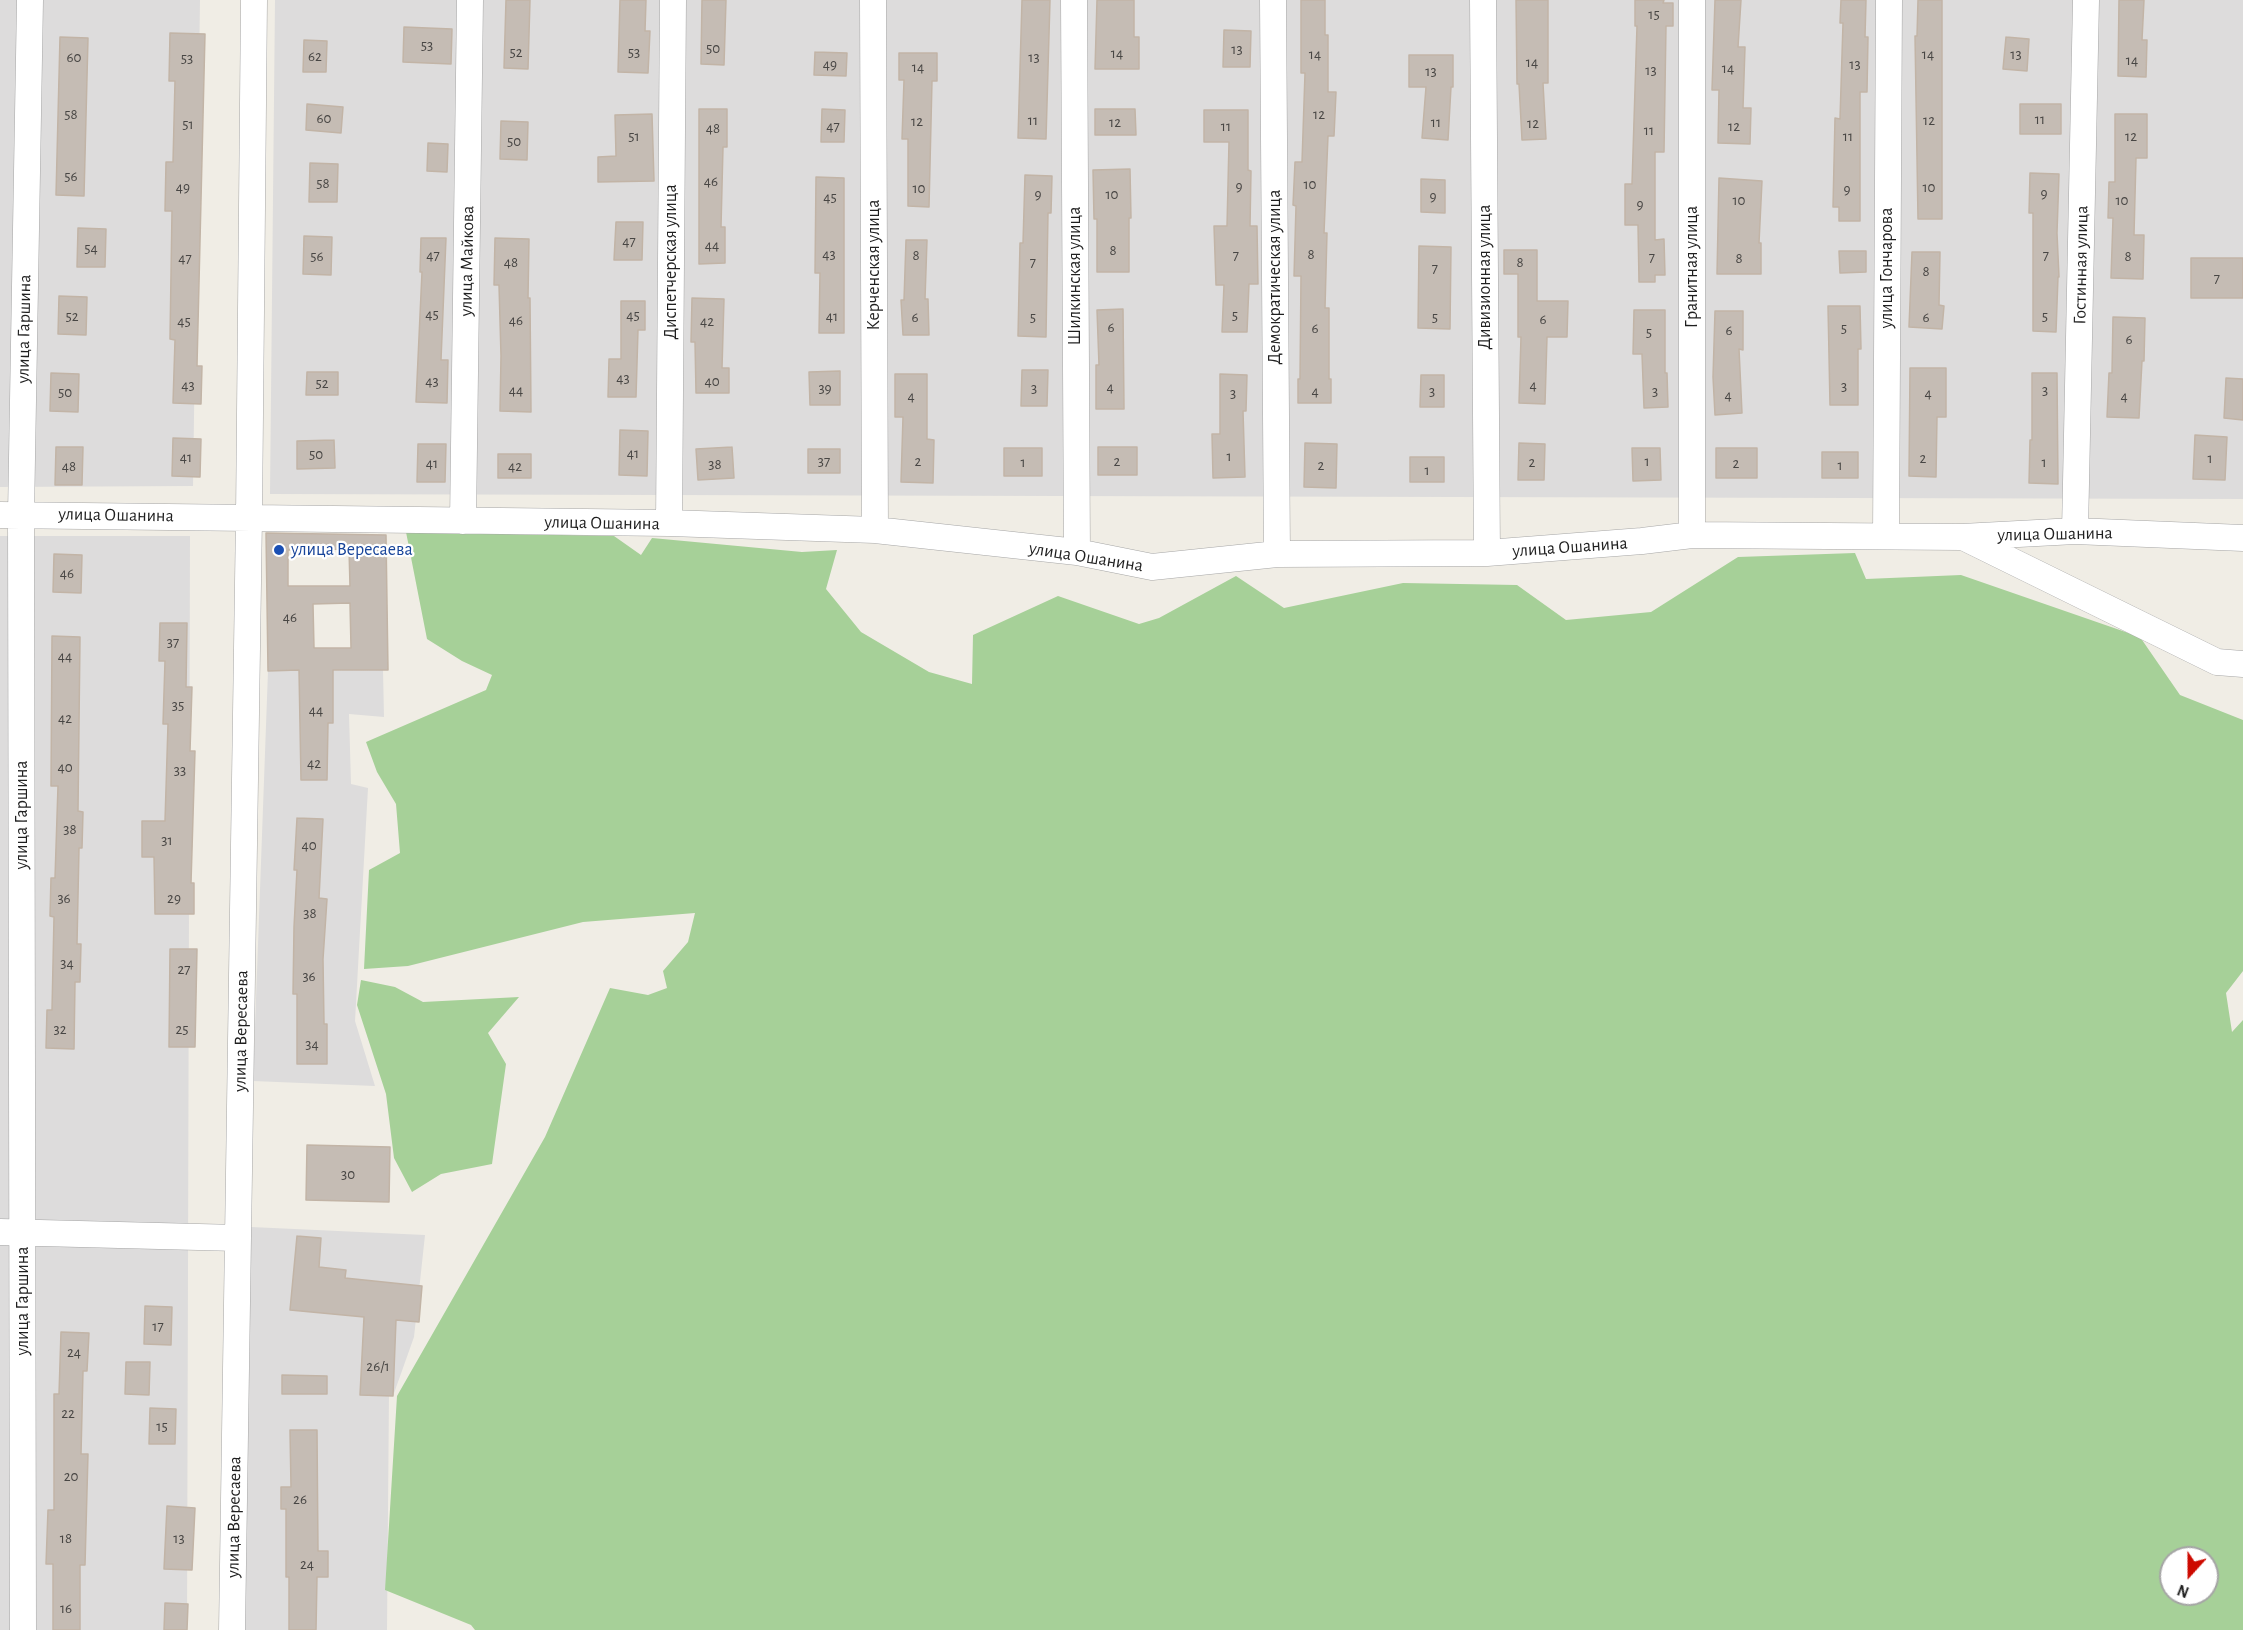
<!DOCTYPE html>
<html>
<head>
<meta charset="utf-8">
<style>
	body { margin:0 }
	#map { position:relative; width:2243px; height:1630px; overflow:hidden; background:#f0ede5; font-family:"Alegreya Sans",sans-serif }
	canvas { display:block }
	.north { position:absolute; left:2159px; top:1546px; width:60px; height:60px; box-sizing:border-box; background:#fff; border:2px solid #a5a5a5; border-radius:50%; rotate:201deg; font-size:16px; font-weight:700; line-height:24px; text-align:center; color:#1f1f1f }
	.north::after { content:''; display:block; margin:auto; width:21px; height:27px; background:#cd0a00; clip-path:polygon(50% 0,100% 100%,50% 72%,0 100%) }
</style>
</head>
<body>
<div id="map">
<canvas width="2243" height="1630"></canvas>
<div class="north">N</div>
</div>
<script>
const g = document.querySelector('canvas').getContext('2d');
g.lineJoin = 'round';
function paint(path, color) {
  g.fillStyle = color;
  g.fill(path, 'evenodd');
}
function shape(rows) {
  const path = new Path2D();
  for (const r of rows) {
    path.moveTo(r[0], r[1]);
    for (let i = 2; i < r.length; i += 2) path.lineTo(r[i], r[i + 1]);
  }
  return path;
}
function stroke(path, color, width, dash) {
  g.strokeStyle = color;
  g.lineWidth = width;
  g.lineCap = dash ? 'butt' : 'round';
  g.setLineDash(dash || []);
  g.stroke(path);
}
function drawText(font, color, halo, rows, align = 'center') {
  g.font = font + ' "Alegreya Sans",sans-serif';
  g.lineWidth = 4.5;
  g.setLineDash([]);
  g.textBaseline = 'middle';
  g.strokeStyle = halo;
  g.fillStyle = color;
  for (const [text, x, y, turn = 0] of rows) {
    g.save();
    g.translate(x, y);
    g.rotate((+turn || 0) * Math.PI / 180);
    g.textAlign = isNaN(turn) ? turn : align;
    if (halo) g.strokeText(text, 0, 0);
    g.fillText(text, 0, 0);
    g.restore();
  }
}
const residential = shape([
	[0,0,200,0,193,486,0,487],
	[275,0,2243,0,2243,499,270,494],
	[0,536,190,536,187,1630,0,1630],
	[383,670,384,717,349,714,351,784,368,788,355,1021,375,1086,253,1081,268,671],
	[251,1227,425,1235,414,1337,393,1396,389,1392,387,1630,242,1630]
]);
const forest = shape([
	[406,532,614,536,641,555,652,538,802,552,837,550,826,589,861,632,929,672,972,684,973,635,1058,596,1139,624,1159,618,1236,576,1284,608,1403,583,1517,585,1566,620,1651,612,1738,557,1855,553,1866,579,1961,575,2140,637,2180,695,2243,720,2243,971,2226,993,2232,1032,2243,1020,2243,1630,475,1630,471,1625,385,1590,397,1396,545,1137,610,988,648,995,667,988,663,971,688,942,695,913,583,922,408,966,364,969,369,870,400,853,396,804,377,772,366,742,486,690,492,675,462,661,427,639],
	[2171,1558,2207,1558,2207,1594,2171,1594],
	[361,980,395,987,423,1002,519,997,488,1033,506,1064,492,1164,441,1174,412,1192,394,1158,386,1094,357,1005]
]);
const building = shape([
	[506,0,530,0,528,69,504,68,506,0],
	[620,0,646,0,645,31,650,31,648,73,618,72,620,0],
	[702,0,726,0,724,65,701,64,702,0],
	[1022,0,1050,0,1046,139,1018,138,1022,0],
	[1097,0,1134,0,1134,37,1139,37,1139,69,1095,69,1097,0],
	[1301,0,1325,0,1325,35,1328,35,1328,92,1336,92,1334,136,1328,136,1324,233,1327,233,1325,308,1329,308,1329,379,1331,379,1331,403,1298,403,1298,379,1300,379,1301,276,1294,276,1296,206,1293,205,1295,162,1302,162,1305,73,1301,73,1301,0],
	[1516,0,1548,0,1548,83,1543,83,1546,139,1522,140,1519,84,1517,84,1516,0],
	[1635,0,1664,0,1663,3,1673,3,1673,26,1666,26,1664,152,1655,152,1655,240,1664,239,1665,275,1655,275,1655,282,1639,282,1638,225,1625,225,1625,184,1632,184,1637,26,1635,26,1635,0],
	[1715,0,1741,0,1738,47,1745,47,1743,108,1751,108,1750,144,1718,143,1719,90,1712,90,1715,0],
	[1841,0,1866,0,1865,37,1868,37,1867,92,1860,92,1860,221,1839,221,1839,207,1833,207,1835,118,1840,119,1843,23,1840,23,1841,0],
	[1918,0,1942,0,1942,219,1918,219,1915,36,1917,36,1918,0],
	[2119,0,2144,0,2142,40,2147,40,2146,77,2118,76,2119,0],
	[404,27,452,29,451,64,403,62,404,27],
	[1224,30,1251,31,1250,67,1223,67,1224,30],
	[170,33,205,34,197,366,202,366,201,404,173,403,175,340,170,339,172,211,165,211,166,162,173,162,175,81,169,81,170,33],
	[60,37,88,38,84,196,56,195,60,37],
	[2006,37,2029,39,2027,71,2003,69,2006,37],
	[304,40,327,41,326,72,303,72,304,40],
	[815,52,847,53,846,76,814,75,815,52],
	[899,53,937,53,937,81,932,81,929,207,908,206,908,139,902,139,904,80,899,80,899,53],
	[1409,55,1453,55,1453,87,1451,87,1448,140,1422,138,1426,87,1409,87,1409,55],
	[307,104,343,107,341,133,306,130,307,104],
	[2020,104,2061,104,2061,134,2020,134,2020,104],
	[699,109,727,109,727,147,723,147,721,227,725,227,725,263,699,264,699,109],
	[822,109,845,110,844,142,821,142,822,109],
	[1095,109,1135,109,1136,135,1095,135,1095,109],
	[1204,110,1248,110,1248,170,1251,171,1250,226,1257,226,1258,284,1249,284,1247,332,1222,332,1224,285,1216,285,1214,226,1227,226,1229,142,1204,142,1204,110],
	[652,114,654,181,598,182,598,157,616,156,615,115,652,114],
	[2115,114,2147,114,2147,158,2136,158,2134,235,2144,235,2143,279,2111,278,2113,218,2108,218,2109,182,2115,182,2115,114],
	[501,121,528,122,527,160,500,159,501,121],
	[428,143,448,144,447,172,427,171,428,143],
	[310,163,338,164,337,202,309,202,310,163],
	[1130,169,1131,218,1129,218,1129,272,1097,272,1097,219,1094,219,1093,170,1130,169],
	[2030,173,2059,174,2057,233,2059,277,2058,277,2056,332,2033,331,2033,213,2029,213,2030,173],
	[1025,175,1052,176,1051,213,1048,213,1046,337,1018,336,1020,243,1023,243,1025,175],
	[816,177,844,178,844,333,819,333,820,273,815,273,816,177],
	[1719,178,1762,181,1759,243,1761,243,1761,274,1717,274,1719,178],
	[1421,179,1445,180,1445,213,1421,212,1421,179],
	[616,222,643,222,642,260,614,260,616,222],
	[78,228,106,229,105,267,77,267,78,228],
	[304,236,332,237,331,275,303,274,304,236],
	[421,238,446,238,441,360,448,360,447,403,416,402,422,272,420,272,421,238],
	[495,238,529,239,528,298,530,298,531,412,500,411,501,356,499,285,494,285,495,238],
	[906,240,927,240,925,299,928,299,929,335,903,335,901,300,904,300,906,240],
	[1419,246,1451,247,1450,329,1418,328,1419,246],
	[1504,250,1537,250,1537,301,1568,301,1567,337,1547,337,1545,404,1519,403,1521,337,1518,337,1518,274,1504,274,1504,250],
	[1839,251,1866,251,1866,272,1840,273,1839,251],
	[1912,252,1940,252,1939,305,1944,306,1942,329,1909,327,1912,252],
	[2191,258,2243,258,2243,298,2191,298,2191,258],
	[59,296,87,297,86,335,58,334,59,296],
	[692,298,724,299,722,368,729,368,729,393,696,393,695,342,691,342,692,298],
	[621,301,645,301,645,330,638,330,636,397,608,397,609,359,621,359,621,301],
	[1828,306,1860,306,1861,349,1858,349,1858,405,1830,405,1828,306],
	[1123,309,1124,409,1096,409,1096,365,1099,365,1097,310,1123,309],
	[1634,310,1665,310,1665,373,1667,373,1668,407,1644,408,1642,354,1633,354,1634,310],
	[1715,311,1743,311,1743,350,1739,349,1742,413,1715,415,1713,377,1715,311],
	[2113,317,2145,318,2144,361,2142,361,2139,418,2107,417,2109,373,2112,373,2113,317],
	[1910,368,1946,368,1946,417,1937,417,1936,477,1909,476,1910,368],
	[1022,370,1048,370,1047,406,1021,406,1022,370],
	[840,371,840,405,810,405,809,372,840,371],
	[307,372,338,372,338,395,306,395,307,372],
	[51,373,79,374,78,412,50,411,51,373],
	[2032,373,2057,373,2058,484,2029,483,2030,440,2032,440,2032,373],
	[895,374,927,374,927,439,934,440,933,483,901,482,903,417,895,417,895,374],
	[1220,374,1247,375,1246,411,1243,411,1245,477,1213,478,1212,434,1220,434,1220,374],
	[1421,375,1444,375,1444,407,1420,407,1421,375],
	[2226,378,2243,379,2243,420,2224,418,2226,378],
	[620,430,648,431,647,476,619,475,620,430],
	[2195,435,2227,437,2225,480,2193,479,2195,435],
	[173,438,201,439,200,477,172,476,173,438],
	[334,440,335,468,297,469,297,441,334,440],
	[1305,443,1337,444,1336,488,1304,487,1305,443],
	[1519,443,1545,444,1544,480,1518,480,1519,443],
	[418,444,446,444,445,482,417,482,418,444],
	[56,447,83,447,82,485,55,485,56,447],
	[732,447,734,478,698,480,696,449,732,447],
	[1098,447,1137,447,1137,475,1098,475,1098,447],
	[1004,448,1042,448,1042,476,1004,476,1004,448],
	[1632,448,1660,448,1661,480,1633,481,1632,448],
	[1716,448,1757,448,1757,478,1716,478,1716,448],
	[808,449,840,449,840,473,808,473,808,449],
	[1822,452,1858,452,1858,478,1822,478,1822,452],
	[498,454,531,454,531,478,498,478,498,454],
	[1410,457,1444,457,1444,482,1410,482,1410,457],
	[266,533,386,535,388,670,333,670,333,723,328,723,327,780,301,780,299,670,268,671,266,533],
	[349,549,350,586,288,586,288,550,349,549],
	[350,603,351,648,314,648,313,604,350,603],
	[54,554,82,555,81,593,53,592,54,554],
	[160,623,187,623,186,687,192,687,190,751,195,751,191,883,194,883,194,914,155,914,154,857,142,857,142,821,165,821,168,724,163,724,165,661,159,661,160,623],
	[52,636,80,637,78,811,83,812,82,848,79,848,77,944,81,944,80,982,75,982,74,1049,46,1048,47,1010,52,1010,54,917,50,916,51,878,55,878,58,786,51,786,52,636],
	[297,818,323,819,319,898,327,899,323,959,324,1024,327,1024,327,1064,297,1064,297,994,293,994,294,927,297,870,294,870,297,818],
	[170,949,197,949,195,1047,169,1047,170,949],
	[307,1145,390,1147,389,1202,306,1200,307,1145],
	[297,1236,321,1238,319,1267,346,1270,345,1278,422,1286,419,1322,396,1320,393,1396,360,1395,364,1317,290,1310,297,1236],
	[145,1306,172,1307,171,1345,144,1344,145,1306],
	[61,1332,89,1333,87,1371,83,1371,81,1454,88,1454,85,1565,80,1565,80,1630,53,1630,53,1564,46,1564,48,1510,54,1510,54,1394,59,1394,61,1332],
	[126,1362,150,1362,149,1395,125,1394,126,1362],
	[282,1375,327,1376,327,1394,282,1394,282,1375],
	[150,1408,176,1409,175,1444,149,1444,150,1408],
	[290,1430,317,1430,318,1551,328,1551,328,1577,317,1577,316,1630,289,1630,289,1577,286,1577,286,1509,281,1509,281,1487,291,1487,290,1430],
	[167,1506,195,1508,192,1570,164,1569,167,1506],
	[165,1603,188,1604,187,1630,164,1630,165,1603]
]);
const minor = shape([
	[873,0,875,530],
	[1074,0,1077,552],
	[1273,0,1277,554],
	[1483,0,1487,553],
	[0,515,669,523,875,530,1077,552,1152,567,1277,554,1487,553,1642,541,1692,535,1962,537,2075,531,2243,538],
	[463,521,470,0],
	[669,523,673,0],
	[2075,531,2086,0],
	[1692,535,1692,0],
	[1886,536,1889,0],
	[1965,538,2217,662,2243,664],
	[0,1232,238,1238],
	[23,1630,21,515,30,0],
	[232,1630,249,517,254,0]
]);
const markers = [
	[279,550,6,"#1a4fb4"]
];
const numberNames = [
	["15",1654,14],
	["53",427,45],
	["50",713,48],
	["13",1237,49],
	["52",516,52],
	["53",634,52],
	["14",1117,53],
	["14",1315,54],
	["14",1928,54],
	["13",2016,54],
	["62",315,56],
	["60",74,57],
	["13",1034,57],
	["53",187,58],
	["14",2132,60],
	["14",1532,62],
	["49",830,64],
	["13",1855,64],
	["14",918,67],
	["14",1728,68],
	["13",1651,70],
	["13",1431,71],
	["58",71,114],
	["12",1319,114],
	["60",324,118],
	["11",2040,119],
	["11",1033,120],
	["12",1929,120],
	["12",917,121],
	["12",1115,122],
	["11",1436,122],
	["12",1533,123],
	["51",188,124],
	["47",833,126],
	["11",1226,126],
	["12",1734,126],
	["48",713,128],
	["11",1649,130],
	["51",634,136],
	["11",1848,136],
	["12",2131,136],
	["50",514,141],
	["56",71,176],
	["46",711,181],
	["58",323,183],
	["10",1310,184],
	["9",1239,186],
	["49",183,187],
	["10",1929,187],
	["10",919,188],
	["9",1847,189],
	["9",2044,193],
	["9",1038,194],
	["10",1112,194],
	["9",1433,196],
	["45",830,197],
	["10",1739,200],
	["10",2122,200],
	["9",1640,204],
	["47",629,241],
	["44",712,245],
	["54",91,248],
	["8",1113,250],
	["43",829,254],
	["8",1311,254],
	["47",433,255],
	["8",916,255],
	["7",1236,255],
	["7",2046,255],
	["56",317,256],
	["8",2128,256],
	["7",1652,257],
	["47",185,258],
	["8",1739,258],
	["48",511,262],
	["7",1033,262],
	["8",1520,262],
	["7",1435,268],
	["8",1926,271],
	["7",2217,278],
	["45",432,314],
	["45",633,315],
	["5",1235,315],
	["52",72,316],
	["41",832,316],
	["5",2045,316],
	["6",915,317],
	["5",1033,317],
	["5",1435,317],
	["6",1926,317],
	["6",1543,319],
	["46",516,320],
	["45",184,321],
	["42",707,321],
	["6",1111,327],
	["6",1315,328],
	["5",1844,328],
	["6",1729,330],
	["5",1649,332],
	["6",2129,339],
	["43",623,378],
	["43",432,381],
	["40",712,381],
	["52",322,383],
	["43",188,385],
	["4",1533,385],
	["3",1844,386],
	["4",1110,387],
	["39",825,388],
	["3",1034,388],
	["44",516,390],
	["3",2045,390],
	["4",1315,391],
	["3",1432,391],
	["3",1655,391],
	["50",65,392],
	["3",1233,393],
	["4",1928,393],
	["4",1728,395],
	["4",911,396],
	["4",2124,396],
	["41",633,453],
	["50",316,454],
	["1",1229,456],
	["41",186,457],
	["2",1923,458],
	["1",2210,458],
	["37",824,461],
	["2",918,461],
	["2",1117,461],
	["1",1647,461],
	["1",1023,462],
	["2",1532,462],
	["1",2044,462],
	["41",432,463],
	["2",1736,463],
	["38",715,464],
	["2",1321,465],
	["1",1840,465],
	["48",69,466],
	["42",515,466],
	["1",1427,470],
	["46",67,573],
	["46",290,617],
	["37",173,642],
	["44",65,656],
	["35",178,705],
	["44",316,710],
	["42",65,718],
	["42",314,763],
	["40",65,767],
	["33",180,770],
	["38",70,829],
	["31",167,840],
	["40",309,845],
	["36",64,898],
	["29",174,898],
	["38",310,913],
	["34",67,963],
	["27",184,969],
	["36",309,976],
	["32",60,1029],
	["25",182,1029],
	["34",312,1044],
	["30",348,1174],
	["17",158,1326],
	["24",74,1352],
	["26/1",378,1366],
	["22",68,1413],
	["15",162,1426],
	["20",71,1476],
	["26",300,1499],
	["18",66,1538],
	["13",179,1538],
	["24",307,1564],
	["16",66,1608]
];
const streetNames = [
	["улица Майкова",467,261,-89],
	["Диспетчерская улица",671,262,-90],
	["Керченская улица",874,265,-90],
	["Гостинная улица",2081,265,-89],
	["Гранитная улица",1692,267,-90],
	["улица Гончарова",1887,268,-90],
	["Шилкинская улица",1075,276,-90],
	["Демократическая улица",1275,277,-90],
	["Дивизионная улица",1485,277,-90],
	["улица Гаршина",24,329,-89],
	["улица Ошанина",116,515,1],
	["улица Ошанина",602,523,1],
	["улица Ошанина",2055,534,-1],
	["улица Ошанина",1570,547,-4],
	["улица Ошанина",1086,557,9],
	["улица Гаршина",22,815,-90],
	["улица Вересаева",241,1031,-89],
	["улица Гаршина",23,1301,-90],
	["улица Вересаева",234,1517,-89]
];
const transitNames = [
	["улица Вересаева",291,550]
];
paint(residential, '#dddcdc');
paint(forest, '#a6d098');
paint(building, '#c5bcb4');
stroke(building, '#c2b4a6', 1.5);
stroke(minor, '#a6a6a6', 27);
stroke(minor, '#fff', 26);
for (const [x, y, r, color] of markers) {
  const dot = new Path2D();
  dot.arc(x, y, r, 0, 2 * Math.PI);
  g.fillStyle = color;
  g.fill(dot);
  stroke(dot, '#fff', 2);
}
drawText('15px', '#484644', null, numberNames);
drawText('18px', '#1f1f1f', '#fff', streetNames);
drawText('18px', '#164399', '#fff', transitNames, 'left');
</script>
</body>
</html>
